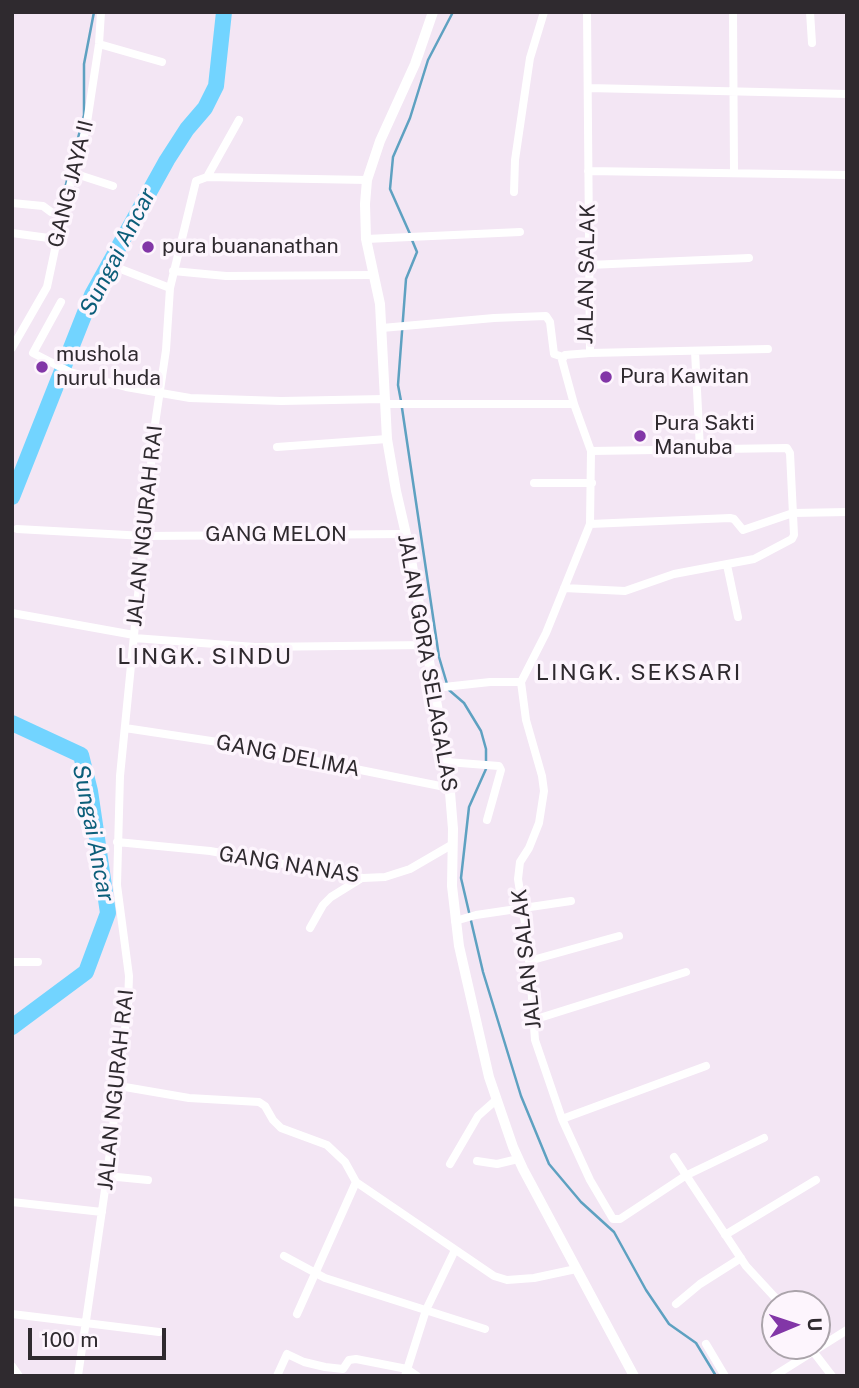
<!DOCTYPE html>
<html>
<head>
<meta charset="utf-8">
<style>
	body { margin:0 }
	#map { position:relative; width:859px; height:1388px; overflow:hidden; background:#f3e6f4; font-family:"Public Sans",sans-serif }
	canvas { display:block }
	.frame { position:absolute; inset:0; border:14px solid #2f2a2f; pointer-events:none }
	.north { position:absolute; left:761px; top:1290px; width:70px; height:70px; box-sizing:border-box; background:#fdf5fd; border:2px solid #aba4ab; border-radius:50%; rotate:88deg; font-size:19px; font-weight:700; line-height:28px; text-align:center; color:#2f2a2f }
	.north::after { content:''; display:block; margin:auto; width:24px; height:32px; background:#8236a7; clip-path:polygon(50% 0,100% 100%,50% 72%,0 100%) }
	.scale { position:absolute; left:28px; top:1328px; width:138px; height:32px; box-sizing:border-box; border:4px solid #2f2a2f; border-top:0; padding-left:9px; font-size:21px; line-height:24px; white-space:nowrap; color:#2f2a2f; -webkit-text-stroke:5px #fdf5fd; paint-order:stroke }
</style>
</head>
<body>
<div id="map">
<canvas width="859" height="1388"></canvas>
<div class="frame"></div>
<div class="north">U</div>
<div class="scale">100 m</div>
</div>
<script>
const g = document.querySelector('canvas').getContext('2d');
g.lineJoin = 'round';
function shape(rows) {
  const path = new Path2D();
  for (const r of rows) {
    path.moveTo(r[0], r[1]);
    for (let i = 2; i < r.length; i += 2) path.lineTo(r[i], r[i + 1]);
  }
  return path;
}
function stroke(path, color, width, dash) {
  g.strokeStyle = color;
  g.lineWidth = width;
  g.lineCap = dash ? 'butt' : 'round';
  g.setLineDash(dash || []);
  g.stroke(path);
}
function drawText(font, color, halo, rows, align = 'center') {
  g.font = font + ' "Public Sans",sans-serif';
  g.lineWidth = 7;
  g.setLineDash([]);
  g.textBaseline = 'middle';
  g.strokeStyle = halo;
  g.fillStyle = color;
  for (const [text, x, y, turn = 0] of rows) {
    g.save();
    g.translate(x, y);
    g.rotate((+turn || 0) * Math.PI / 180);
    g.textAlign = isNaN(turn) ? turn : align;
    if (halo) g.strokeText(text, 0, 0);
    g.fillText(text, 0, 0);
    g.restore();
  }
}
const stream = shape([
	[59,211,84,115,84,64,94,12],
	[410,234,390,189,393,157,410,118,428,60,453,12],
	[54,235,58,218],
	[401,401,398,385,406,279,417,252,412,240],
	[402,408,439,657,447,684],
	[449,690,464,703,481,731,486,749,486,762],
	[486,769,469,807,461,878,483,972,521,1096,549,1164,581,1202,614,1232,646,1290,669,1324,696,1343,716,1376]
]);
const river = shape([
	[12,497,92,295,167,160,187,129,205,108,216,86,224,12],
	[12,723,81,755,90,791,108,913,86,972,12,1027]
]);
const minor = shape([
	[587,12,590,353,565,355,562,360,574,404,591,451,590,524,546,633,521,682,526,720,542,776,544,791,539,823,529,848,520,862,518,879,528,942,535,1040,562,1119,590,1180,613,1219,620,1219,685,1176,764,1138],
	[733,12,734,173],
	[810,12,812,43],
	[99,44,162,62],
	[588,88,847,94],
	[588,171,847,175],
	[73,173,113,186],
	[207,177,367,180],
	[514,192,515,160,530,58,544,12],
	[12,203,43,206,51,212,62,215],
	[12,233,56,239],
	[366,239,520,232],
	[589,265,749,258],
	[118,268,170,288],
	[173,271,226,276,374,275],
	[61,302,33,353,70,372,126,387,190,398,281,401,384,399],
	[382,328,494,318,546,316,550,322,554,354,563,357],
	[12,348,47,287,64,207,86,129,99,44,101,12],
	[695,351,700,449],
	[590,353,768,349],
	[385,404,574,404],
	[277,447,387,439],
	[534,483,592,483],
	[590,524,730,518,734,519,743,530,793,513,847,512],
	[17,529,145,536,406,534],
	[727,565,738,617],
	[564,588,625,591,674,574,754,559,792,539,794,535,790,453,787,448,591,451],
	[12,613,134,635],
	[134,638,255,647,427,645],
	[435,688,490,682,521,682],
	[125,728,231,744,450,788],
	[447,762,499,766,501,770,487,820],
	[117,842,210,851,363,878,385,877,410,869,453,844],
	[455,921,476,915,571,901],
	[310,928,323,905,331,897,360,879],
	[529,961,619,936],
	[12,962,38,962],
	[533,1020,686,972],
	[119,1086,189,1098,259,1102,265,1106,273,1120,281,1128,327,1145,345,1162,356,1182,494,1276,507,1280,534,1278,576,1269],
	[562,1119,706,1066],
	[674,1157,746,1266,781,1304],
	[477,1161,497,1164,518,1159],
	[450,1164,478,1116,496,1100],
	[107,1176,148,1180],
	[12,1202,102,1212],
	[725,1235,816,1180],
	[284,1256,325,1278,485,1329],
	[676,1304,700,1284,741,1258],
	[12,1314,159,1332],
	[297,1314,356,1182],
	[706,1344,725,1376],
	[809,1346,832,1376],
	[12,1366,19,1376],
	[78,1376,107,1176,128,1004,129,976,117,885,120,776,155,424,166,350,170,288,196,181,207,177,239,120],
	[277,1376,287,1354,304,1362,325,1367,343,1369,349,1360,356,1359,407,1369,417,1376],
	[405,1376,426,1310,455,1250],
	[774,1376,847,1330]
]);
const tertiary = shape([
	[433,12,415,64,380,141,367,180,365,204,366,239,380,304,387,439,396,491,408,543,448,768,453,829,452,886,459,946,489,1077,513,1147,523,1169,634,1376]
]);
const markers = [
	[148,247,7,"#8236a7"],
	[42,367,7,"#8236a7"],
	[606,377,7,"#8236a7"],
	[640,436,7,"#8236a7"]
];
const streetNames = [
	["GANG JAYA II",71,184,-76],
	["JALAN SALAK",587,274,-89],
	["JALAN NGURAH RAI",145,526,-84],
	["GANG MELON",276,535],
	["JALAN GORA SELAGALAS",427,663,80],
	["GANG DELIMA",288,756,11],
	["GANG NANAS",289,865,9],
	["JALAN SALAK",527,959,-96],
	["JALAN NGURAH RAI",116,1090,-84]
];
const poiNames = [
	["pura buananathan",162,247],
	["mushola",56,355],
	["nurul huda",56,379],
	["Pura Kawitan",620,377],
	["Pura Sakti",654,424],
	["Manuba",654,448]
];
const waterNames = [
	["Sungai Ancar",118,252,-63],
	["Sungai Ancar",93,833,79]
];
const neighbourhoodNames = [
	["LINGK. SINDU",205,657],
	["LINGK. SEKSARI",639,673]
];
stroke(stream, '#5ea1c1', 2.5);
stroke(river, '#72d4ff', 16);
stroke(minor, '#fff', 8);
stroke(tertiary, '#fff', 10);
for (const [x, y, r, color] of markers) {
  const dot = new Path2D();
  dot.arc(x, y, r, 0, 2 * Math.PI);
  g.fillStyle = color;
  g.fill(dot);
  stroke(dot, '#fdf5fd', 2.5);
}
drawText('21px', '#2f2a2f', '#fdf5fd', streetNames);
drawText('21px', '#2f2a2f', '#fdf5fd', poiNames, 'left');
drawText('italic 23px', '#0c5e7a', '#fdf5fd', waterNames);
g.letterSpacing = '2px';
drawText('23px', '#2f2a2f', '#fdf5fd', neighbourhoodNames);
g.letterSpacing = '0px';
</script>
</body>
</html>
